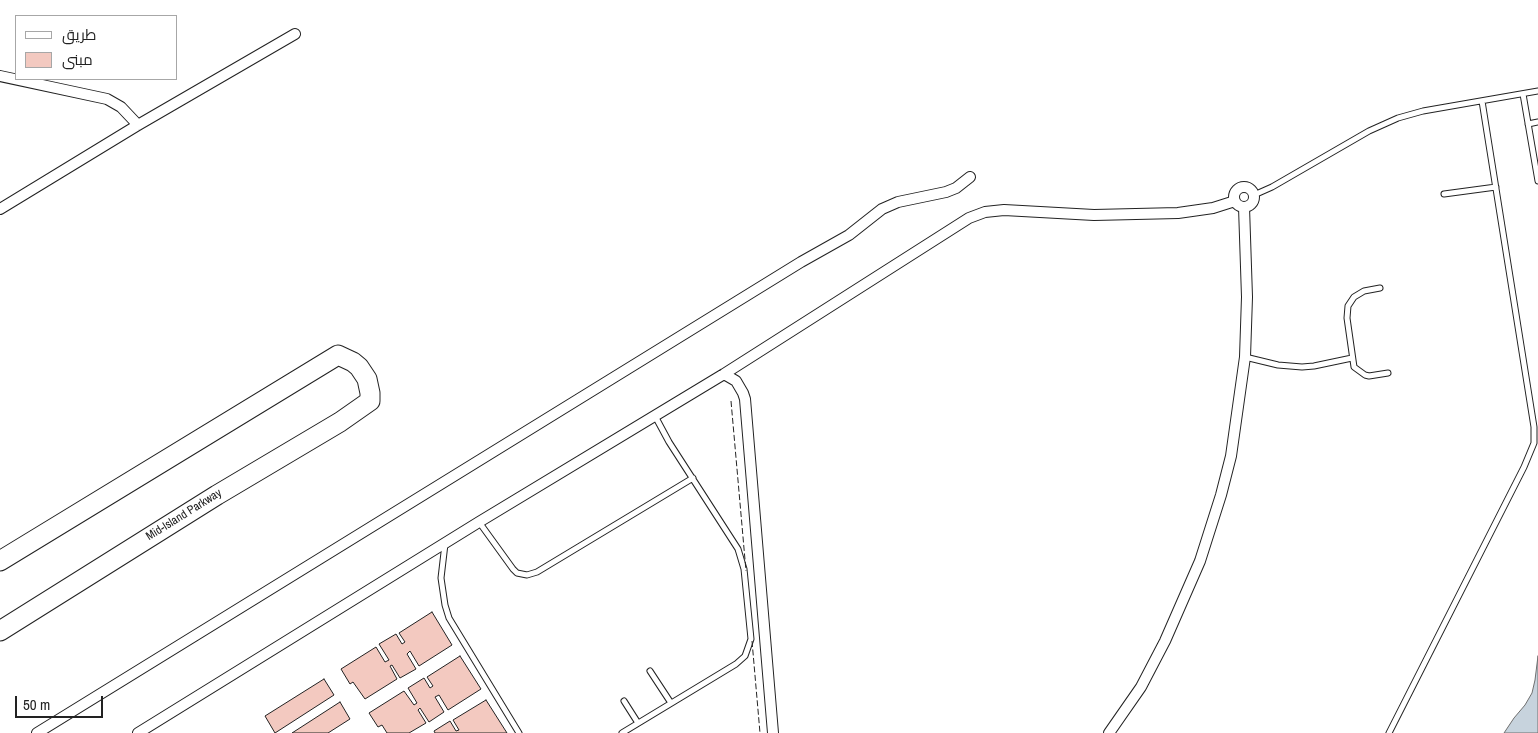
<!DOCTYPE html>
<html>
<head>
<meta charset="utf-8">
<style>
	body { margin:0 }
	#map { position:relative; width:1538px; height:733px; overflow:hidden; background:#fff; font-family:"Archivo Narrow",Cairo,sans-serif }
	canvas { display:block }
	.legend { position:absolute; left:15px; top:15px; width:162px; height:65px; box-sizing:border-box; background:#fff; border:1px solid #a7a7a7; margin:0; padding:6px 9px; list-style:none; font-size:15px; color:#222 }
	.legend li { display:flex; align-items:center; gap:10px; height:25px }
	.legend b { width:25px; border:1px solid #a7a7a7 }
	.scale { position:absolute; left:15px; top:696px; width:88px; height:22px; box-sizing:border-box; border:2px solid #222; border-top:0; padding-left:6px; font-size:15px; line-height:18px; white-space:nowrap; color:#222; -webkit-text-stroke:4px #fff; paint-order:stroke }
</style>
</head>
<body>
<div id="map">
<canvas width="1538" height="733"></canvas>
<ul class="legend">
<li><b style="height:6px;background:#fff"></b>طريق</li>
<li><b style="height:14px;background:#f3c9c0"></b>مبنى</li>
</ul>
<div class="scale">50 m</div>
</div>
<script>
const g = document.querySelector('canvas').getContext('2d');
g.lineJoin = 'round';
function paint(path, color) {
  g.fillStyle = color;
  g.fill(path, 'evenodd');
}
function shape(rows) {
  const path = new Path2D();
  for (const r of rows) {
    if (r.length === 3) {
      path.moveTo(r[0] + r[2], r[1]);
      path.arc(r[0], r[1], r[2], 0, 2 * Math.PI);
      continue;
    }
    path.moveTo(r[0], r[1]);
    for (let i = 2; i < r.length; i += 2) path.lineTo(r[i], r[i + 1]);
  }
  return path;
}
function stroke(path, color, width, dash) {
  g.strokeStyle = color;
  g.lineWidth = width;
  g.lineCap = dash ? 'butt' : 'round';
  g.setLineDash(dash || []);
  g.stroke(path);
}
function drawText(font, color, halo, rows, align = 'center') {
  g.font = font + ' "Archivo Narrow",sans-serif';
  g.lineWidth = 4;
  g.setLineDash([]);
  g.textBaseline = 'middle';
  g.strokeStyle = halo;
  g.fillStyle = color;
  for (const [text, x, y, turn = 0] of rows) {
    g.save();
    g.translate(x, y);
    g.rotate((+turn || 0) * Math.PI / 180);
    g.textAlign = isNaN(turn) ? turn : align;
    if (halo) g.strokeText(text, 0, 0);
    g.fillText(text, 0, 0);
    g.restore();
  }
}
const water = shape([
	[1538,656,1538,733,1504,733,1514,718,1525,705,1532,693,1535,680,1538,656]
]);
const building = shape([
	[432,612,452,645,419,666,410,651,407,654,416,669,400,678,392,665,390,666,397,679,365,699,353,682,350,684,341,669,376,647,385,662,389,660,379,644,396,634,402,644,405,642,399,633,432,612],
	[460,656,481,689,448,710,439,695,435,697,444,712,429,722,420,708,418,710,426,723,409,733,387,733,382,725,378,727,369,713,404,691,414,705,417,703,408,688,424,678,430,688,433,686,427,677,460,656],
	[324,679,334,695,275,733,265,716,324,679],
	[486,700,507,733,435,733,434,731,450,721,456,731,459,730,453,720,486,700],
	[340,702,350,719,328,733,292,733,340,702]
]);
const service = shape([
	[1523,94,1538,181],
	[1528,124,1538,122],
	[1444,194,1496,187],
	[1254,195,1272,187,1369,131,1398,118,1423,111,1538,91],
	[1380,288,1364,291,1354,297,1348,306,1347,318,1354,367,1365,375,1369,376,1388,373],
	[1245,357,1278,365,1302,367,1314,366,1352,358],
	[479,522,513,569,517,573,527,575,537,572,693,478],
	[445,544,441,578,445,605,449,618,519,733],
	[650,671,671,703],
	[624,701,638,723],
	[622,733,736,664,745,656,751,639,744,569,738,549,669,442,655,416],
	[1389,733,1524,467,1534,443,1534,427,1482,101]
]);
const minor = shape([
	[0,76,107,99,121,107,138,125],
	[1244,197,10],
	[0,209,138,125,295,34],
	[724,374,736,381,743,393,745,399,773,733],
	[37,733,801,262,849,235,882,209,898,202,946,192,956,188,970,177],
	[138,733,479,522,724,374,969,218,985,212,1004,210,1094,215,1178,213,1213,208,1235,201],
	[1109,733,1141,687,1165,641,1200,561,1221,495,1231,456,1245,357,1247,297,1244,207]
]);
const motorway = shape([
	[0,561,338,355,353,362,359,367,367,379,370,393,370,401,340,422,217,495,0,631]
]);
const fence = shape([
	[731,401,746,571],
	[752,641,760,733]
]);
const streetNames = [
	["Mid-Island Parkway",184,515,-32]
];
paint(water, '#c7d3dd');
stroke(water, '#6f6f6f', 1);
paint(building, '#f3c9c0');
stroke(building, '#222', 1);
stroke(service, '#222', 7);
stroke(minor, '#222', 12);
stroke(motorway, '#222', 21);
stroke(service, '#fff', 5);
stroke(minor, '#fff', 10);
stroke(motorway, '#fff', 19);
stroke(fence, '#222', 1, [6, 2.5]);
drawText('12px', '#222', '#fff', streetNames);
</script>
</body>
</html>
